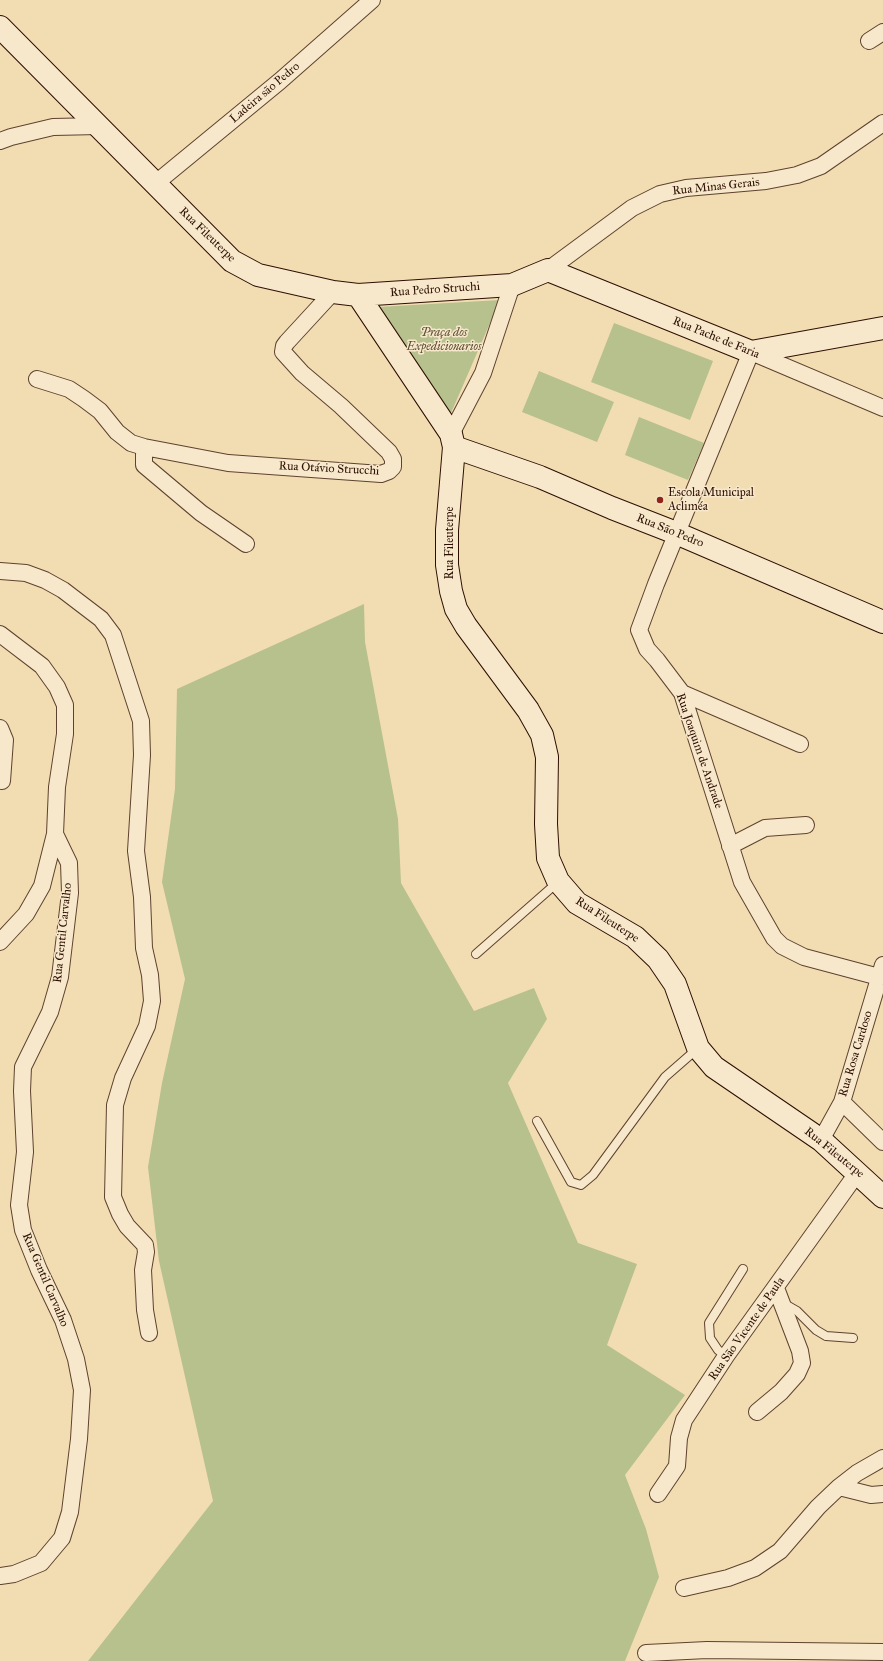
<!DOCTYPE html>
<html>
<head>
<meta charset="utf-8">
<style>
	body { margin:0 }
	canvas { display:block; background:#f2dcb1 }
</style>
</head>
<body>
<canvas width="883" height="1661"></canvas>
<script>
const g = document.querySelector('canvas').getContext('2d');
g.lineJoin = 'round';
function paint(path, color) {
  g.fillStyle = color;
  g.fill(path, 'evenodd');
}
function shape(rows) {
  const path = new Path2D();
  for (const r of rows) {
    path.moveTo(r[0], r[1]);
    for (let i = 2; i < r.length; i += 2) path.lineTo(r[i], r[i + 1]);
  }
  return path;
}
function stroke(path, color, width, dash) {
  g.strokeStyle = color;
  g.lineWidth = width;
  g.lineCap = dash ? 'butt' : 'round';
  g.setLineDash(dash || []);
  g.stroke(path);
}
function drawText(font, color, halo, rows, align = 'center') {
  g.font = font + ' "IM FELL Great Primer",serif';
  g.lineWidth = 3;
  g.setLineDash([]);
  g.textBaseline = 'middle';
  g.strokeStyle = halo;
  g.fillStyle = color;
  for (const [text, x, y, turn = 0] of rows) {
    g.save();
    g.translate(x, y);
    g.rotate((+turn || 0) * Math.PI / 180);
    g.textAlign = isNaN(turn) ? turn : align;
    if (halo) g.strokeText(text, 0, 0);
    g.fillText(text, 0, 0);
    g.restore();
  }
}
const green = shape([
	[500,300,451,413,378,307],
	[614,323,713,361,690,420,591,382],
	[539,371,614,402,597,442,522,412],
	[639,417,704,443,688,480,625,455],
	[364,604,365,642,398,819,401,883,474,1011,534,988,547,1019,508,1083,578,1243,637,1264,607,1345,685,1395,625,1475,646,1529,659,1577,625,1661,88,1661,213,1501,159,1261,148,1167,162,1083,185,979,162,882,175,789,177,689]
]);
const lane = shape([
	[476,954,558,882],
	[537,1121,571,1182,581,1185,593,1175,665,1077,697,1049],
	[783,1303,797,1311,816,1330,826,1336,853,1338],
	[726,1356,718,1350,710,1338,709,1323,743,1269]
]);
const street = shape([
	[869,41,883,32],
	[0,141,11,137,53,127,99,126],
	[156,183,280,81,372,0],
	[548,270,632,208,660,194,686,188,766,181,797,175,821,166,883,123],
	[37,379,69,389,84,399,100,411,117,432,131,443,144,447,228,463,381,474,389,471,393,467,393,459,389,452,341,406,302,373,283,352,284,346,287,342,333,292],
	[451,434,483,373,512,285],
	[144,447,144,465,201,513,246,544],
	[0,571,26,573,45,580,63,590,101,619,113,635,141,721,142,755,136,851,142,897,144,948,150,975,152,1001,147,1026,123,1078,115,1105,113,1197,120,1214,127,1226,145,1245,146,1252,143,1270,145,1310,149,1333],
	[0,634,42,666,57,687,65,705,65,734,57,787,55,834,42,886,26,914,0,942],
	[682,693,800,744],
	[0,728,5,740,2,781],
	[730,846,765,828,806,825],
	[879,977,804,957,782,946,774,938,742,882,682,693,657,660,647,649,639,630,656,584,751,352,883,408],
	[842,1102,883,1142],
	[821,1140,842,1102,883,965],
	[757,1412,781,1392,797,1374,802,1363,800,1351,776,1288],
	[839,1487,871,1495,883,1494],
	[658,1494,677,1466,679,1438,684,1420,726,1356,858,1172],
	[0,1576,14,1574,41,1563,62,1538,70,1512,79,1439,82,1390,76,1359,63,1320,39,1270,23,1230,19,1205,25,1152,22,1091,23,1067,50,1012,60,977,70,893,69,863,55,834],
	[684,1588,728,1578,755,1568,780,1551,818,1507,839,1487,857,1473,883,1458],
	[646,1653,707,1650,883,1652]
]);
const secondary = shape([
	[0,27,232,261,258,275,333,292,358,295,451,434,454,447,447,530,447,565,451,591,456,609,466,626,528,710,542,735,547,757,546,824,548,858,558,881,577,903,635,937,658,959,675,984,698,1048,714,1067,821,1140,883,1197],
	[358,295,512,285,548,270,751,352,883,328],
	[454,447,540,477,612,508,676,533,883,622]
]);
const markers = [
	[660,500,4,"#8f2418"]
];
const streetNames = [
	["Ladeira são Pedro",265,93,-40],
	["Rua Minas Gerais",716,187,-6],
	["Rua Fileuterpe",207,235,44],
	["Rua Pedro Struchi",435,290,-4],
	["Rua Pache de Faria",716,338,22],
	["Rua Otávio Strucchi",329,469,3],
	["Rua São Pedro",670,531,22],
	["Rua Fileuterpe",450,543,-90],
	["Rua Joaquim de Andrade",699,751,71],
	["Rua Fileuterpe",607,920,33],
	["Rua Gentil Carvalho",63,933,-84],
	["Rua Rosa Cardoso",856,1054,-73],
	["Rua Fileuterpe",834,1153,39],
	["Rua Gentil Carvalho",45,1280,67],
	["Rua São Vicente de Paula",747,1329,-55]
];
const parkNames = [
	["Praça dos",444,333],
	["Expedicionarios",444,347]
];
const poiNames = [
	["Escola Municipal",668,493],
	["Acliméa",668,507]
];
paint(green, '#b7c18e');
stroke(lane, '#5e422e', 10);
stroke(street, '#5e422e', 18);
stroke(secondary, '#2d0f02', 24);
stroke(lane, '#f7e8cc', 8);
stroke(street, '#f7e8cc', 16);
stroke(secondary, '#f7e8cc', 22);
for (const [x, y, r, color] of markers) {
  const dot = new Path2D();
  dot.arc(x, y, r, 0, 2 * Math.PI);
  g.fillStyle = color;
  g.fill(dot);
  stroke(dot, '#f7e8cc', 1.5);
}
drawText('12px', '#2d0f02', '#f7e8cc', streetNames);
drawText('italic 12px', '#5d4d33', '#f7e8cc', parkNames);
drawText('12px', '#2d0f02', '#f7e8cc', poiNames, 'left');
</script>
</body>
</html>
